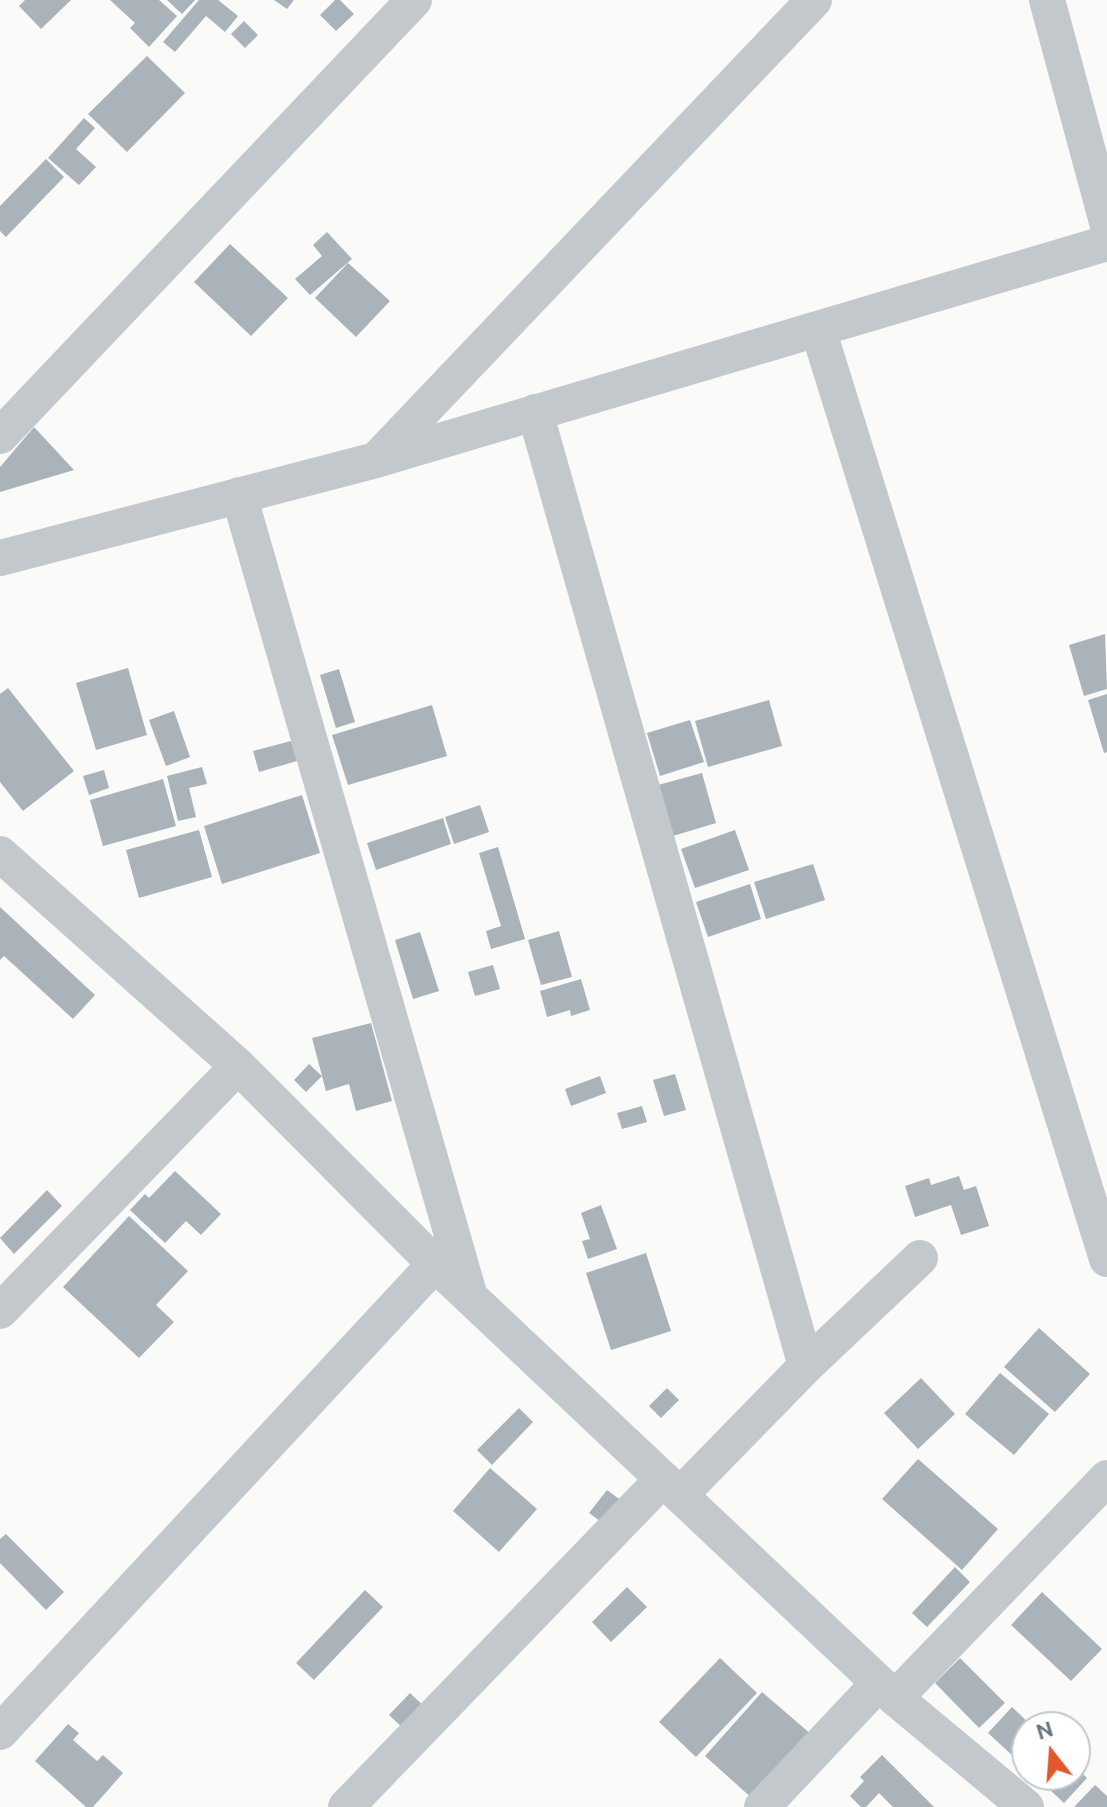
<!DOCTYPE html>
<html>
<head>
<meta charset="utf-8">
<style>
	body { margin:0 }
	#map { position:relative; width:1107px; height:1807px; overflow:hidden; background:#fafaf8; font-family:Ubuntu,sans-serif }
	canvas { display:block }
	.north { position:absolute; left:1011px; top:1711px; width:80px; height:80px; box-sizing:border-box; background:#fff; border:2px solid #c1c8cd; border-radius:50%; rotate:343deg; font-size:22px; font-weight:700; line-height:32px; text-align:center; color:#657683 }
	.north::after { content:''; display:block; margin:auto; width:28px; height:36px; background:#e4572e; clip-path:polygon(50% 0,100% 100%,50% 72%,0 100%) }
</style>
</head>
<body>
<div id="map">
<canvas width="1107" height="1807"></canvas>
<div class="north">N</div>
</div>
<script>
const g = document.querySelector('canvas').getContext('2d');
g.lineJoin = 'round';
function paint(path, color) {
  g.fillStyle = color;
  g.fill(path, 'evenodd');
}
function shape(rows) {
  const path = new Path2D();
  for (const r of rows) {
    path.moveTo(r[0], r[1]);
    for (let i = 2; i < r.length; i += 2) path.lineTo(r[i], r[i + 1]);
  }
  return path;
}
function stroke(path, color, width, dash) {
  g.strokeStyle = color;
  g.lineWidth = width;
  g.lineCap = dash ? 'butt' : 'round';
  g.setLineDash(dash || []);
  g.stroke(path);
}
const building = shape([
	[25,0,71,0,41,29,19,6],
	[110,0,159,0,177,16,149,47,130,28,135,23],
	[167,0,195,0,182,14],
	[199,0,218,0,238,16,225,32,206,16,175,52,163,42],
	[274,0,294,0,287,9],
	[335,0,340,0,354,14,336,31,320,15],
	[244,21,258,35,245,48,231,34],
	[147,56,185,93,127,152,88,114],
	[84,118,95,128,76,149,96,167,79,185,48,158],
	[46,159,64,177,6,237,0,231,0,206],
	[327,232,352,259,310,295,295,279,322,256,313,245],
	[230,244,288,298,251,336,194,282],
	[348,263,390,301,356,337,315,298],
	[34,427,74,470,0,492,0,467],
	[1105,634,1107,689,1084,696,1069,645],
	[128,668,147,735,96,750,76,683],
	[339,669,355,722,336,728,320,675],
	[8,688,74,771,23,811,0,782,0,694],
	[1107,694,1107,752,1104,753,1088,700],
	[769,700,782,746,708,767,695,721],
	[432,705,447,756,348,785,332,735],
	[174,711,190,757,166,766,149,720],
	[690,720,704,762,660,776,647,733],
	[291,741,297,761,259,772,253,751],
	[202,767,207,784,189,788,196,817,178,821,167,776],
	[104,770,109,788,89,795,83,776],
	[702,773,716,823,673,836,658,785],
	[163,779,176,826,103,846,90,800],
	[302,795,320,853,222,884,204,826],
	[480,805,489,832,454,844,445,817],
	[443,818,451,844,376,870,367,843],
	[199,830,212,877,139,898,126,850],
	[735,830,749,870,695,888,681,849],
	[498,847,525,939,491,949,486,931,501,926,479,853],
	[813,864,825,900,766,919,754,882],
	[750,884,761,919,708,937,696,902],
	[0,907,95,995,73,1019,4,956,0,960],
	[559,931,572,977,541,985,528,940],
	[420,932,439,991,413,999,395,940],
	[493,965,500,989,475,996,468,972],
	[581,979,590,1010,571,1016,570,1010,547,1017,540,991],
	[371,1023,392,1101,356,1111,349,1084,326,1091,312,1038],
	[309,1064,322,1076,306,1092,294,1080],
	[675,1074,686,1110,664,1116,653,1080],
	[600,1076,606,1093,571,1106,565,1089],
	[642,1106,647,1122,622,1129,617,1113],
	[175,1171,221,1214,201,1235,186,1221,165,1243,130,1210,145,1194,149,1198],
	[959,1176,964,1190,976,1186,989,1226,961,1235,951,1205,915,1217,905,1186,929,1178,931,1185],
	[47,1190,62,1206,14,1254,0,1238],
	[601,1205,617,1249,588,1259,582,1241,590,1239,581,1213],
	[129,1216,188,1271,156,1305,174,1322,139,1358,63,1287],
	[646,1253,671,1331,611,1350,586,1273],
	[1039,1328,1090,1374,1055,1412,1004,1367],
	[1000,1373,1049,1414,1014,1455,965,1414],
	[921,1378,955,1414,918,1449,884,1413],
	[667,1388,679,1400,661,1418,649,1406],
	[519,1408,533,1422,492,1465,477,1450],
	[918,1459,998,1529,962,1570,882,1499],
	[490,1468,537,1509,499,1552,453,1511],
	[607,1490,622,1501,604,1524,589,1513],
	[6,1534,64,1592,46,1610,0,1563,0,1539],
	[955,1567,970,1582,927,1627,912,1613],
	[627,1587,647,1607,611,1642,592,1622],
	[365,1590,383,1607,314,1680,296,1663],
	[1042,1592,1102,1649,1071,1681,1011,1625],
	[720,1658,757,1693,696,1757,659,1722],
	[960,1658,1005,1703,979,1728,935,1683],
	[762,1692,812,1735,754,1800,705,1756],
	[410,1693,427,1709,406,1731,389,1715],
	[1012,1707,1033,1727,1027,1727,1027,1769,988,1733],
	[68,1724,79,1733,73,1740,97,1761,103,1755,123,1773,93,1807,86,1807,35,1761],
	[882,1755,934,1807,893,1807,879,1793,866,1807,861,1807,850,1796,864,1781,860,1777],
	[1075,1766,1087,1778,1064,1803,1034,1775,1075,1775],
	[1095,1785,1107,1796,1107,1807,1074,1807]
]);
const street = shape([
	[1047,0,1107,222],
	[818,329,1107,1259],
	[535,412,806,1366],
	[0,436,414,0],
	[377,459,814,0],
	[239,495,470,1297],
	[0,558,376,460,1107,243],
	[0,854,238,1066,435,1264,895,1698,1026,1807],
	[0,1311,238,1066],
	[680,1495,806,1366,920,1258],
	[895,1698,1107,1478],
	[0,1732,435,1264],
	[346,1807,663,1479],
	[762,1807,879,1683]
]);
paint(building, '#aab3b9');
stroke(street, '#c3c8cc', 36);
</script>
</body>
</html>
